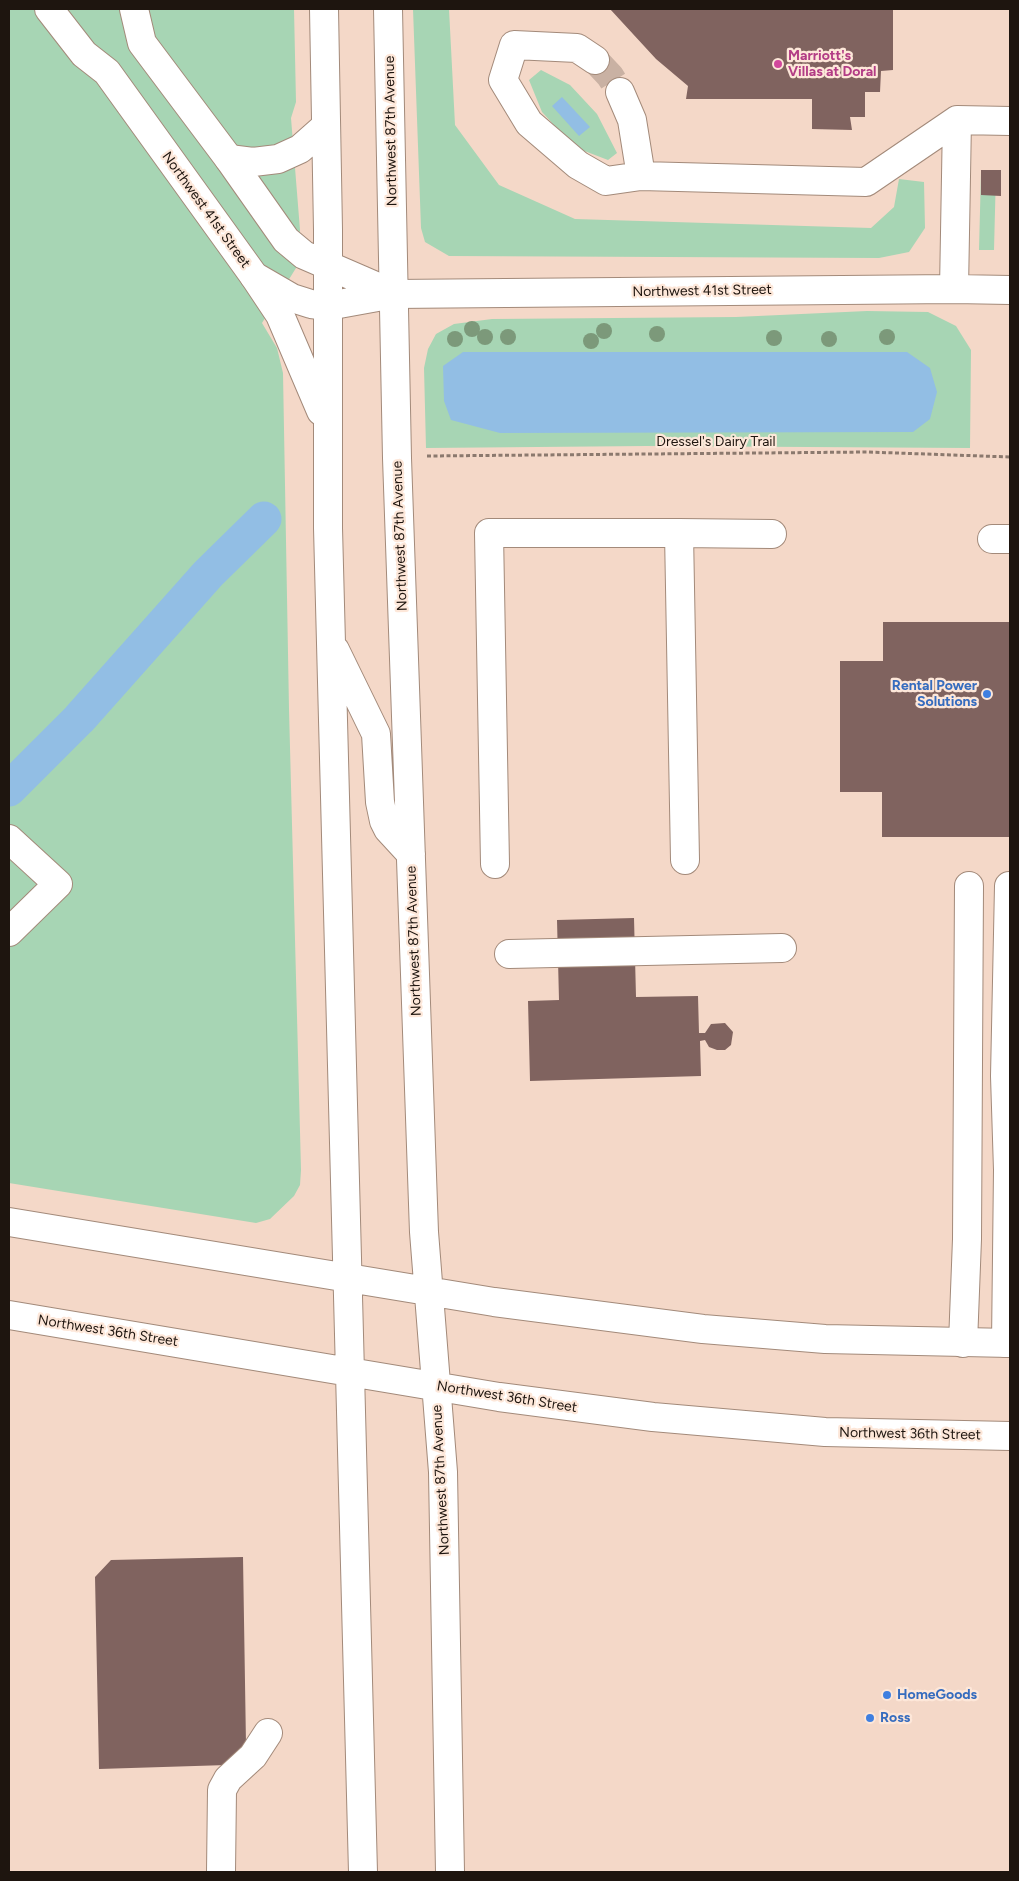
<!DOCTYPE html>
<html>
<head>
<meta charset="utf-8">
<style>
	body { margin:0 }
	#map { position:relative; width:1019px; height:1881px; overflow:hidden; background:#f4d8c8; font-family:Figtree,sans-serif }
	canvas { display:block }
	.frame { position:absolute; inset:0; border:10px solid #1e150f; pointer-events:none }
</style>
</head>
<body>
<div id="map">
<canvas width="1019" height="1881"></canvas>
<div class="frame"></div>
</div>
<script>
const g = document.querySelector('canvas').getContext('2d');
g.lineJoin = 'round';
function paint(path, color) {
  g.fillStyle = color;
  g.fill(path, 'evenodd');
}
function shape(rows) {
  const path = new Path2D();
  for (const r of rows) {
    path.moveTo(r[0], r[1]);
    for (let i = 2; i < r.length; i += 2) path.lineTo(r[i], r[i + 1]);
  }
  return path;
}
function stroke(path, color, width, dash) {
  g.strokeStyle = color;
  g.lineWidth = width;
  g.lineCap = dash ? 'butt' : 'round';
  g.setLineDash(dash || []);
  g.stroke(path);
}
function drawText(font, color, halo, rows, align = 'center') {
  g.font = font + ' Figtree,sans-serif';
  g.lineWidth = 4.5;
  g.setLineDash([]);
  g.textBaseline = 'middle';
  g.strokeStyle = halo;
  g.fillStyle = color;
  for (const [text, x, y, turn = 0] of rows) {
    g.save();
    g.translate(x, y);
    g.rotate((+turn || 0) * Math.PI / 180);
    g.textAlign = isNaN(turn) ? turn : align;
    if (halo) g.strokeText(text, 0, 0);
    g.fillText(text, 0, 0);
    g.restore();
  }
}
const green = shape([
	[9,9,294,9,296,102,291,118,300,230,296,268,262,323,277,348,283,373,289,709,301,1170,300,1185,294,1196,270,1219,256,1223,9,1183],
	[413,9,449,9,455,125,499,185,575,219,871,228,894,207,899,179,924,182,925,228,909,252,879,258,449,256,425,242,421,228],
	[541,70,570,85,597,114,617,153,608,160,574,147,542,112,529,80],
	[981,172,996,172,994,250,979,250],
	[867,311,928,312,956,326,971,350,970,448,647,446,426,448,424,368,428,349,436,334,454,324,492,319,736,317]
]);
const water = shape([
	[562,97,590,127,579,136,552,106],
	[463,352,907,352,930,368,937,392,930,419,913,432,500,433,451,420,444,401,443,366]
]);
const canal = shape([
	[9,789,79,719,208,574,264,519]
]);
const building = shape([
	[610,9,893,9,893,70,881,71,880,92,865,92,865,117,850,117,852,130,812,129,812,99,686,99,688,86,656,59],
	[981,170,1001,170,1001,196,981,195],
	[883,622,1010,622,1010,837,882,837,882,792,840,792,840,661,883,661],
	[634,918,636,997,698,996,699,1033,705,1033,711,1024,725,1023,733,1032,731,1045,725,1050,717,1050,709,1047,705,1040,700,1041,701,1076,530,1081,528,1001,559,1000,557,920],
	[243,1557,246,1745,227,1765,99,1769,95,1577,111,1560]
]);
const minorTunnel = shape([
	[595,60,610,76,620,92]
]);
const path = shape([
	[427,456,868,452,1010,457]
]);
const minor = shape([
	[49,9,84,54,107,72,254,276,292,298,311,304,328,306,394,294,954,289,1010,290],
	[134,9,142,43,229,159,286,240,304,255,394,294],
	[595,60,577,48,514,45,503,80,529,123,578,165,606,181,641,176],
	[620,92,632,120,641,176,866,182,957,120,1010,121],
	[954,289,957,120],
	[679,533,772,534],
	[992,539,1010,539],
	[9,839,58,884,9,932],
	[495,864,489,533,679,533,685,860],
	[509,954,782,948],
	[963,1343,967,1239,969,886],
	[1006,1343,1008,1170,1005,1076,1009,886],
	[221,1872,222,1790,228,1779,253,1756,268,1733]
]);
const major = shape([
	[324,9,328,230,328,528,363,1872],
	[388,9,397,458,424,1232,443,1472,450,1872],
	[229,159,253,162,278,159,300,149,326,126],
	[254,276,280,315,321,411],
	[335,650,376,734,380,802,384,821,388,829,411,854],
	[9,1222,494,1302,703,1329,825,1339,1010,1343],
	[9,1315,499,1397,653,1417,825,1432,1010,1436]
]);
const trees = [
	[472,329],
	[604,331],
	[657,334],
	[485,337],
	[508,337],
	[887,337],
	[774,338],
	[455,339],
	[829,339],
	[591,341]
];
const markers = [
	[778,64,5,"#d1479c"],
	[987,694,5,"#3f7fe0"],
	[887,1695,5,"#3f7fe0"],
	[870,1718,5,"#3f7fe0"]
];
const hotelNames = [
	["Marriott's",788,56],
	["Villas at Doral",788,72]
];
const streetNames = [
	["Northwest 87th Avenue",391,131,-91],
	["Northwest 41st Street",206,210,54],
	["Northwest 41st Street",702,291,-1],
	["Dressel's Dairy Trail",716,442],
	["Northwest 87th Avenue",400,536,-92],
	["Northwest 87th Avenue",414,941,-92],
	["Northwest 36th Street",108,1331,9],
	["Northwest 36th Street",507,1397,9],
	["Northwest 36th Street",910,1434,1],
	["Northwest 87th Avenue",441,1480,-93]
];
const shopNames = [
	["Rental Power",977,686,"right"],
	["Solutions",977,702,"right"],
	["HomeGoods",897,1695],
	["Ross",880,1718]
];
paint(green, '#a7d5b4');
paint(water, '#92bee4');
stroke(canal, '#92bee4', 35);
paint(building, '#80635f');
stroke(minorTunnel, '#c9b1a3', 28, [28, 14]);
stroke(minor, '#a38a7a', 30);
stroke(major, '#a38a7a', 30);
stroke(path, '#8b796e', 3, [4, 2.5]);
stroke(minor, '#fff', 28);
stroke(major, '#fff', 28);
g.fillStyle = '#7c997a';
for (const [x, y] of trees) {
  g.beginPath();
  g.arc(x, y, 8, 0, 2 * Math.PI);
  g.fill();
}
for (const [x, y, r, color] of markers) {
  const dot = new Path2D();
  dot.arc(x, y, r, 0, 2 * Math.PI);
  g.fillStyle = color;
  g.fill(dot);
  stroke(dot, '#fde7d9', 2);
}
drawText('bold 14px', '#b23c85', '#fde7d9', hotelNames, 'left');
drawText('14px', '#1e150f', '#fde7d9', streetNames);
drawText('bold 14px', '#366cbe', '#fde7d9', shopNames, 'left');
</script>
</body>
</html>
